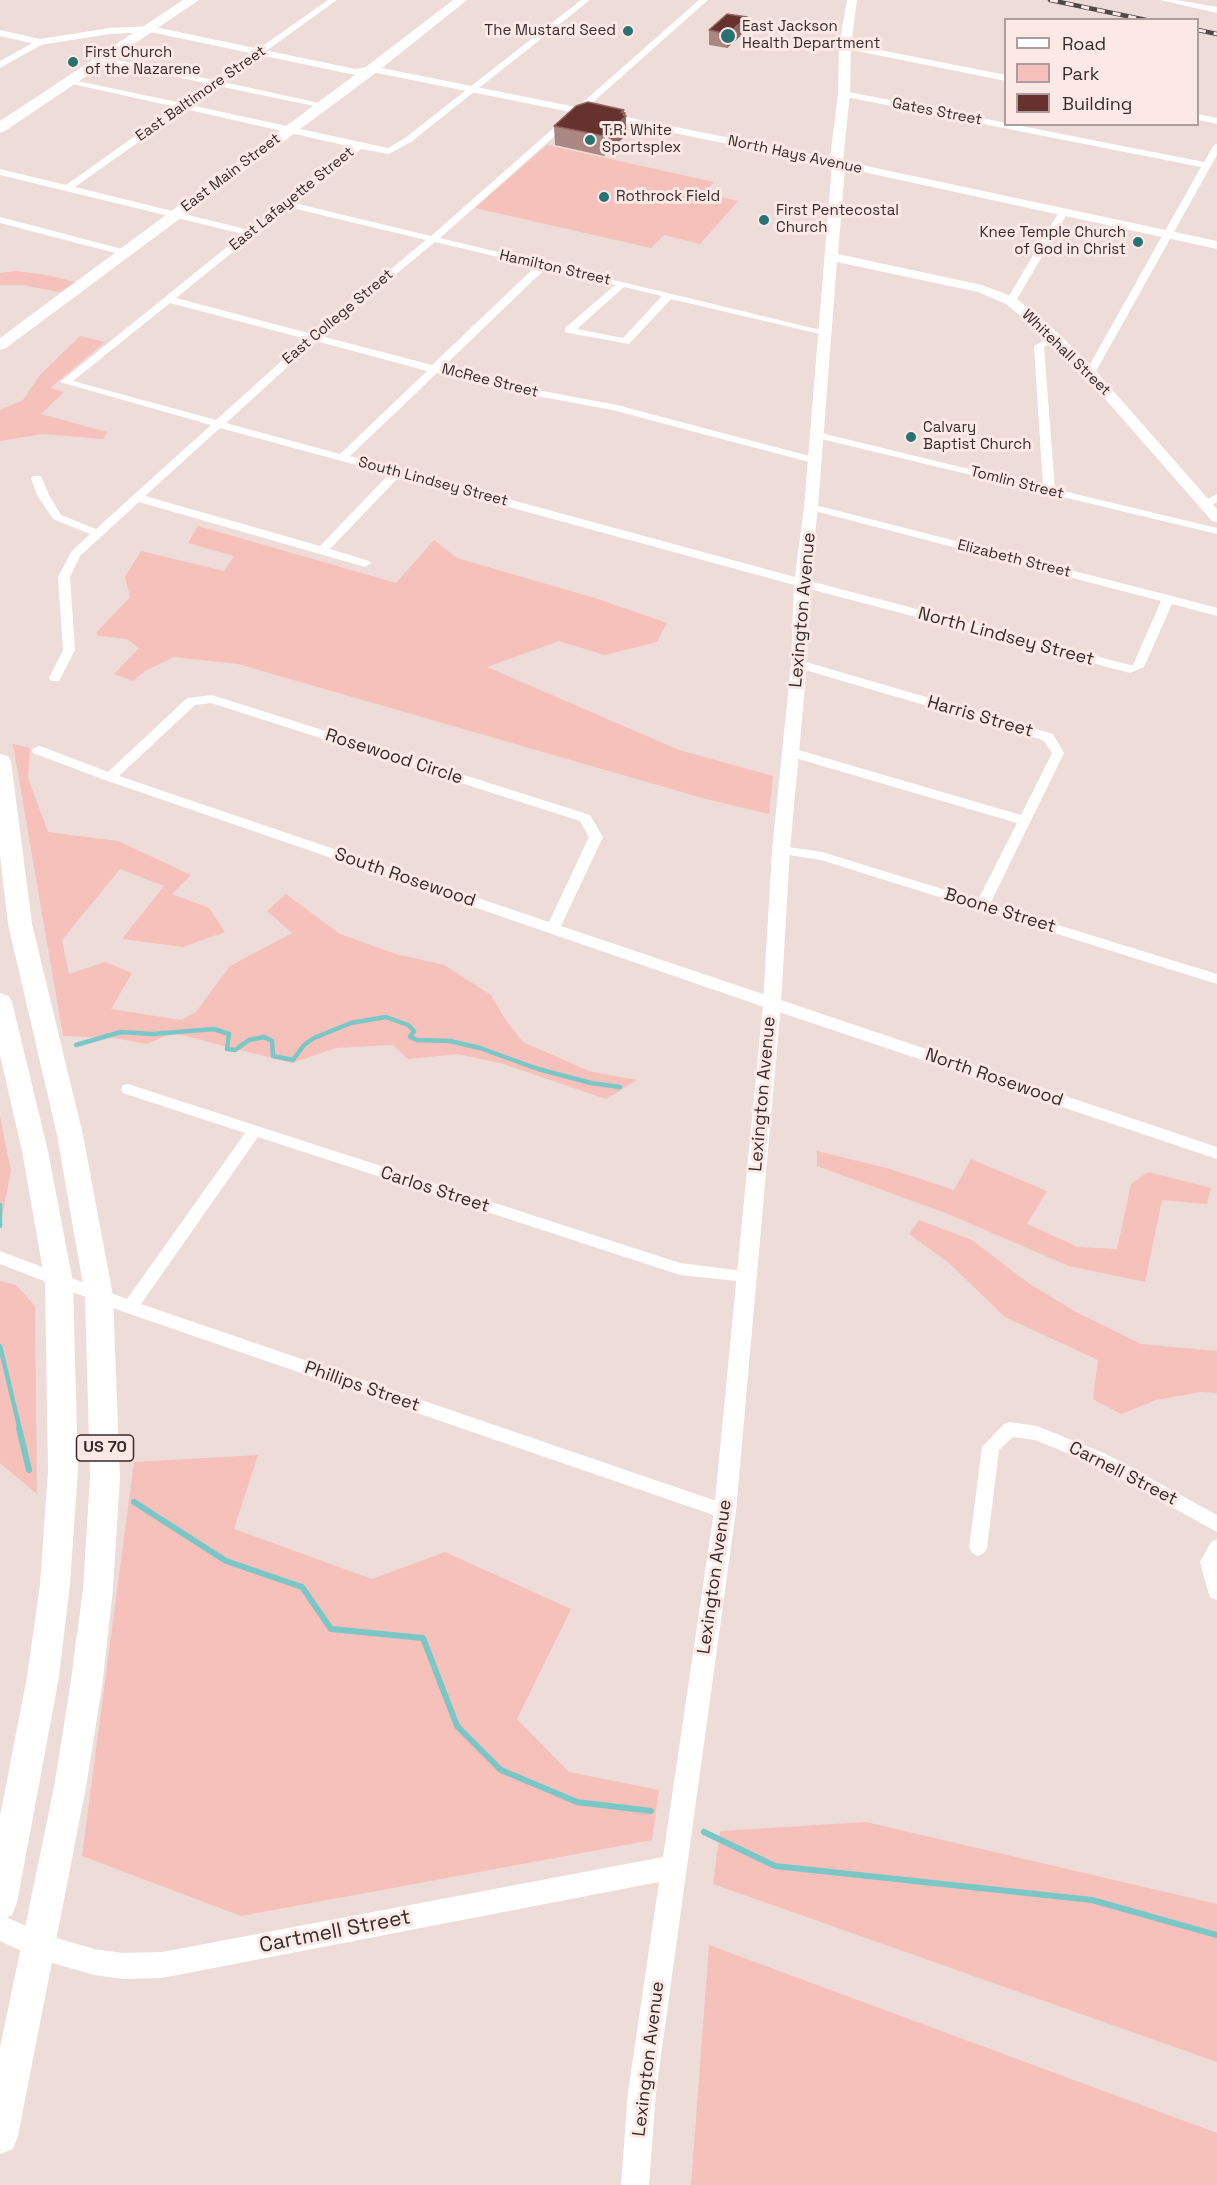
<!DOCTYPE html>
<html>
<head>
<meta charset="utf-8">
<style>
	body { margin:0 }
	#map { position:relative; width:1217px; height:2185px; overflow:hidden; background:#eedcd9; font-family:"Space Grotesk",sans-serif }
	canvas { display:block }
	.legend { position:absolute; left:1004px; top:18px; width:195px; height:108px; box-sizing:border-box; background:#fce9e6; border:2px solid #ac9e9c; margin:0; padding:8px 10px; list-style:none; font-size:18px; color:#342d2c }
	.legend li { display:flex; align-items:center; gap:12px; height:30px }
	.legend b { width:30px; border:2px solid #ac9e9c }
</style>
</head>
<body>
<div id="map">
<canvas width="1217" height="2185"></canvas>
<ul class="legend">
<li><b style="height:8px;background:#fff"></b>Road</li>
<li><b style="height:16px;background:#f5c1ba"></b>Park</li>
<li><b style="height:16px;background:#67322d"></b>Building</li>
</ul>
</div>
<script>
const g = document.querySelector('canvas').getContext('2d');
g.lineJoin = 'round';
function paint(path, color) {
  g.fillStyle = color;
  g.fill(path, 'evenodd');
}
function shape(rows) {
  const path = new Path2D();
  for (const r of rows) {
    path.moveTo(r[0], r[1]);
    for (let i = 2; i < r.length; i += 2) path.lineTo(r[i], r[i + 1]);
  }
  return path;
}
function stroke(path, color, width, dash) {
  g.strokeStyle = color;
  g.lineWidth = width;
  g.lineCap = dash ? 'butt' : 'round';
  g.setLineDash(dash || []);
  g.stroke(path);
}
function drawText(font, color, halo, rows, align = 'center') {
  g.font = font + ' "Space Grotesk",sans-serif';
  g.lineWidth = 6;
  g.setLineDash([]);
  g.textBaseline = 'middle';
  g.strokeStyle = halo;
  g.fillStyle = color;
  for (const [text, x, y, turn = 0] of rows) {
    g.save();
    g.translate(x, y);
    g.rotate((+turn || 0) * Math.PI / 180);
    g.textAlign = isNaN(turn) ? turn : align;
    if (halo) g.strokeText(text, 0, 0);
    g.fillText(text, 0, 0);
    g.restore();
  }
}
const green = shape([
	[547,145,714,182,704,193,738,201,700,244,664,235,651,248,475,208],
	[16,271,47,275,75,282,60,292,22,285,0,285,0,273],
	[80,336,105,342,50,388,64,392,41,414,107,432,103,439,43,434,0,441,0,410,23,400,39,376],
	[198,526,396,583,434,540,457,558,598,599,667,623,657,642,605,655,559,641,487,667,679,750,773,776,769,814,706,799,238,664,174,657,145,671,133,681,114,674,139,648,127,639,99,636,96,633,130,597,125,577,141,551,224,571,234,556,188,543],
	[13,744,30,748,28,778,48,832,118,841,191,875,172,894,209,908,225,932,183,947,122,939,164,886,120,869,62,940,69,974,105,962,132,973,111,1009,181,1020,196,1012,230,966,292,933,267,911,286,894,340,934,396,954,444,965,491,995,505,1019,523,1042,589,1071,637,1080,606,1099,500,1063,457,1054,408,1059,393,1045,336,1048,292,1063,173,1033,147,1044,114,1038,63,1036],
	[0,1116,11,1171,0,1227],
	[817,1151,890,1169,954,1190,971,1159,1047,1191,1027,1224,1078,1247,1117,1249,1131,1184,1148,1172,1211,1188,1207,1204,1162,1200,1145,1282,1069,1266,948,1214,817,1166],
	[919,1220,972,1240,1027,1282,1074,1311,1141,1344,1217,1351,1217,1393,1201,1392,1156,1400,1121,1414,1093,1399,1098,1360,1005,1317,949,1263,909,1234],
	[0,1281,16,1285,35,1306,37,1494,0,1463],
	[258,1455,234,1529,372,1579,445,1552,571,1609,517,1719,569,1772,659,1790,652,1840,241,1916,82,1856,134,1462],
	[866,1822,1217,1904,1217,2062,713,1884,720,1831],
	[709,1945,1217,2133,1217,2185,691,2185]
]);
const streamFar1 = shape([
	[76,1045,121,1032,153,1034,214,1029,229,1034,227,1049,235,1050,249,1040,264,1037,272,1041,273,1056,293,1060,304,1045,314,1038,351,1023,386,1017,408,1025,414,1031,410,1037,417,1040,450,1041,480,1048,538,1069,591,1083,620,1087],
	[0,1205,0,1226],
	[0,1346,20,1430]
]);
const stream = shape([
	[19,1428,29,1470],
	[134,1502,226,1561,302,1587,331,1629,423,1638,457,1726,501,1770,577,1802,651,1811],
	[704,1832,775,1866,1092,1900,1217,1935]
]);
const minor = shape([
	[328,0,337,0,223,82,324,104,324,108,218,86,190,105,388,148,405,138,581,0,590,0,411,142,389,154,361,149,294,203,431,236,699,0,708,0,440,238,829,332,824,335,671,299,629,344,569,333,565,332,565,328,615,285,545,269,442,368,495,382,617,405,817,458,817,462,809,462,612,410,494,388,437,373,350,456,806,580,1130,665,1133,665,1161,601,807,509,805,507,811,504,1172,596,1217,608,1217,616,1172,604,1144,667,1130,673,798,586,399,477,330,549,369,561,371,563,365,567,139,502,80,556,70,577,75,650,59,681,51,681,49,678,63,650,58,577,71,552,90,534,53,519,37,495,31,478,33,476,41,476,49,495,61,515,96,529,211,425,60,382,243,234,0,175,0,169,66,185,176,107,68,83,68,79,182,103,209,84,103,61,103,57,214,80,328,0],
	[185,109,352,147,249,230,75,187,185,109],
	[288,207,426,240,312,334,176,298,288,207],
	[435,242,536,266,432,365,321,336,435,242],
	[624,287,662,296,623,338,577,329,624,287],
	[170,303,306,339,216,420,73,381,170,303],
	[316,341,427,371,340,454,226,423,316,341],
	[220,428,338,460,389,474,320,546,145,496,220,428],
	[1160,0,1177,0,1217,7,1217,13,1160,0],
	[40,39,44,42,43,44,0,68,0,61,40,39],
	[845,43,1006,75,1006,81,842,48,841,46,845,43],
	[844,91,1204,162,1214,145,1217,144,1217,155,1095,373,1090,376,1085,373,1201,167,841,96,840,94,844,91],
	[1198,114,1217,118,1217,124,1198,120,1198,114],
	[1060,210,1068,212,1016,301,1007,303,1006,301,1060,210],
	[0,217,126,250,128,252,123,255,0,223,0,217],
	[1054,334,1058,335,1058,339,1044,347,1055,489,1217,528,1217,534,817,438,812,435,817,432,1043,487,1034,346,1054,334],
	[1217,494,1217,502,1210,506,1202,506,1202,502,1217,494],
	[799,660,1053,734,1064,753,990,904,1217,974,1217,984,821,860,776,853,774,850,776,847,781,846,822,852,978,900,1017,823,785,755,784,752,785,749,795,749,1021,815,1052,753,1043,740,795,667,793,664,795,661,799,660],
	[212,695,590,815,603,837,561,926,1217,1147,1217,1159,767,1008,105,780,33,753,32,750,38,746,43,747,108,772,187,698,212,695],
	[211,703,580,821,589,837,549,922,119,776,195,705,211,703],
	[128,1084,680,1263,752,1272,754,1276,752,1280,746,1282,680,1275,258,1137,141,1304,731,1506,734,1511,731,1516,725,1519,124,1312,0,1264,0,1251,127,1299,245,1133,123,1093,121,1089,123,1085,128,1084],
	[1010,1422,1037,1426,1106,1454,1217,1515,1217,1532,1094,1464,1035,1440,1013,1437,999,1450,987,1548,984,1553,978,1556,972,1553,969,1548,982,1447,1004,1424,1010,1422],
	[1217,1539,1217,1600,1211,1598,1208,1592,1200,1562,1211,1542,1217,1539]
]);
const tertiary = shape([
	[847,0,857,0,851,46,850,94,843,161,1217,241,1217,249,845,168,838,254,982,285,1016,298,1059,334,1095,370,1217,509,1217,522,1212,521,1085,376,1049,340,1006,304,978,292,837,262,818,507,810,583,807,664,790,850,781,1004,736,1511,656,2092,649,2185,621,2185,628,2092,659,1882,162,1978,123,1979,94,1975,39,1959,0,1941,0,1914,43,1934,94,1949,123,1953,162,1952,663,1857,714,1511,763,1004,772,850,791,664,794,583,804,507,832,165,372,72,355,75,150,32,110,34,40,45,0,36,0,30,40,39,110,28,150,26,355,69,372,66,830,158,838,94,839,46,847,0]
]);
const secondary = shape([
	[453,0,467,0,377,72,6,348,0,350,0,338,367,66,453,0]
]);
const trunk = shape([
	[183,0,199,0,5,131,0,133,0,121,183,0],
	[0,754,8,756,11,761,32,924,83,1135,113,1296,120,1478,113,1589,102,1687,86,1787,18,2136,13,2149,0,2154,0,2048,54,1787,70,1687,83,1589,90,1478,85,1296,57,1135,8,924,0,855,0,754],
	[0,993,9,996,12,1002,48,1151,73,1282,78,1471,70,1584,59,1677,17,1903,12,1915,0,1920,0,1816,27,1677,40,1584,48,1471,45,1282,22,1151,0,1055,0,993]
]);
const rail = shape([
	[1050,0,1146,20],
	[1198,30,1217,34]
]);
const wall = shape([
	[709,30,746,31,727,48,709,45],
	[625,116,626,135,604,156,555,145,554,126]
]);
const shadedWall = shape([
	[747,17,746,31,727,48,728,34],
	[624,110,624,114,625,113,626,116,626,135,604,156,604,136]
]);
const building = shape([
	[727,14,747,17,728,34,709,30,727,14],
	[588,102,624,110,621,112,625,113,623,115,626,116,604,136,554,126,576,106,588,102]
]);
const markers = [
	[628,31,6,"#287272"],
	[728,36,8,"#287272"],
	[73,62,6,"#287272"],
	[590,140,6,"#287272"],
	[604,197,6,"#287272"],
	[764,220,6,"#287272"],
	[1138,242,6,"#287272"],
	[911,437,6,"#287272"]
];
const farPoinames = [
	["East Jackson",742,27],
	["Health Department",742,44],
	["The Mustard Seed",616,31,"right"],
	["First Church",85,53],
	["of the Nazarene",85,70],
	["T.R. White",602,131],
	["Sportsplex",602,148],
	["Rothrock Field",616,197],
	["First Pentecostal",776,211],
	["Church",776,228],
	["Knee Temple Church",1126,233,"right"],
	["of God in Christ",1126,250,"right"],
	["Calvary",923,428],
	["Baptist Church",923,445]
];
const farStreetnames = [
	["East Baltimore Street",201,94,-35],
	["Gates Street",937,112,11],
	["North Hays Avenue",795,155,12],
	["East Main Street",231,173,-37],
	["East Lafayette Street",292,199,-39],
	["Hamilton Street",555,268,13],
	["East College Street",338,317,-40],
	["Whitehall Street",1066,353,44],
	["McRee Street",490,381,14],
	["South Lindsey Street",433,482,15],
	["Tomlin Street",1017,483,14],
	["Elizabeth Street",1014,559,14]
];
const shields = [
	[105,1448,57]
];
const shieldNames = [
	["US 70",105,1448]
];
const streetNames = [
	["Lexington Avenue",803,610,-85],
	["North Lindsey Street",1006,637,15],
	["Harris Street",980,717,16],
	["Rosewood Circle",394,757,18],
	["South Rosewood",405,878,19],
	["Boone Street",1000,911,17],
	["North Rosewood",994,1078,19],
	["Lexington Avenue",763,1094,-85],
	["Carlos Street",435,1190,18],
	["Phillips Street",362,1387,19],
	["Carnell Street",1123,1474,27],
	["Lexington Avenue",715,1577,-82],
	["Lexington Avenue",649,2059,-83]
];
const nearStreetnames = [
	["Cartmell Street",335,1932,-11]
];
paint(green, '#f5c1ba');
stroke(streamFar1, '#79c7c6', 4.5);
stroke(stream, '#79c7c6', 6);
paint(minor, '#fff');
paint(tertiary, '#fff');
paint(secondary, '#fff');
paint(trunk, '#fff');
stroke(rail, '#504846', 4.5);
stroke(rail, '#fce9e6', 3, [8]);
paint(wall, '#aa8783');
paint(shadedWall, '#906561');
paint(building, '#67322d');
stroke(building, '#906561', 1.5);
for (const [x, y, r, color] of markers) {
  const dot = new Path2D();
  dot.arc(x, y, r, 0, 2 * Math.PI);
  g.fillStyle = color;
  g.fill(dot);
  stroke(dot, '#fce9e6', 2);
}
drawText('15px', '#342d2c', '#fce9e6', farPoinames, 'left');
drawText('15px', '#342d2c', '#fce9e6', farStreetnames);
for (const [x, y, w] of shields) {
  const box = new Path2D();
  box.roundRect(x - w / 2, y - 13, w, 26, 4.5);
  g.fillStyle = '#fce9e6';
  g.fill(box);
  stroke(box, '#342d2c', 1.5);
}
drawText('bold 16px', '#342d2c', null, shieldNames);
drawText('18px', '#342d2c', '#fce9e6', streetNames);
drawText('21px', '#342d2c', '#fce9e6', nearStreetnames);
</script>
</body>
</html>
